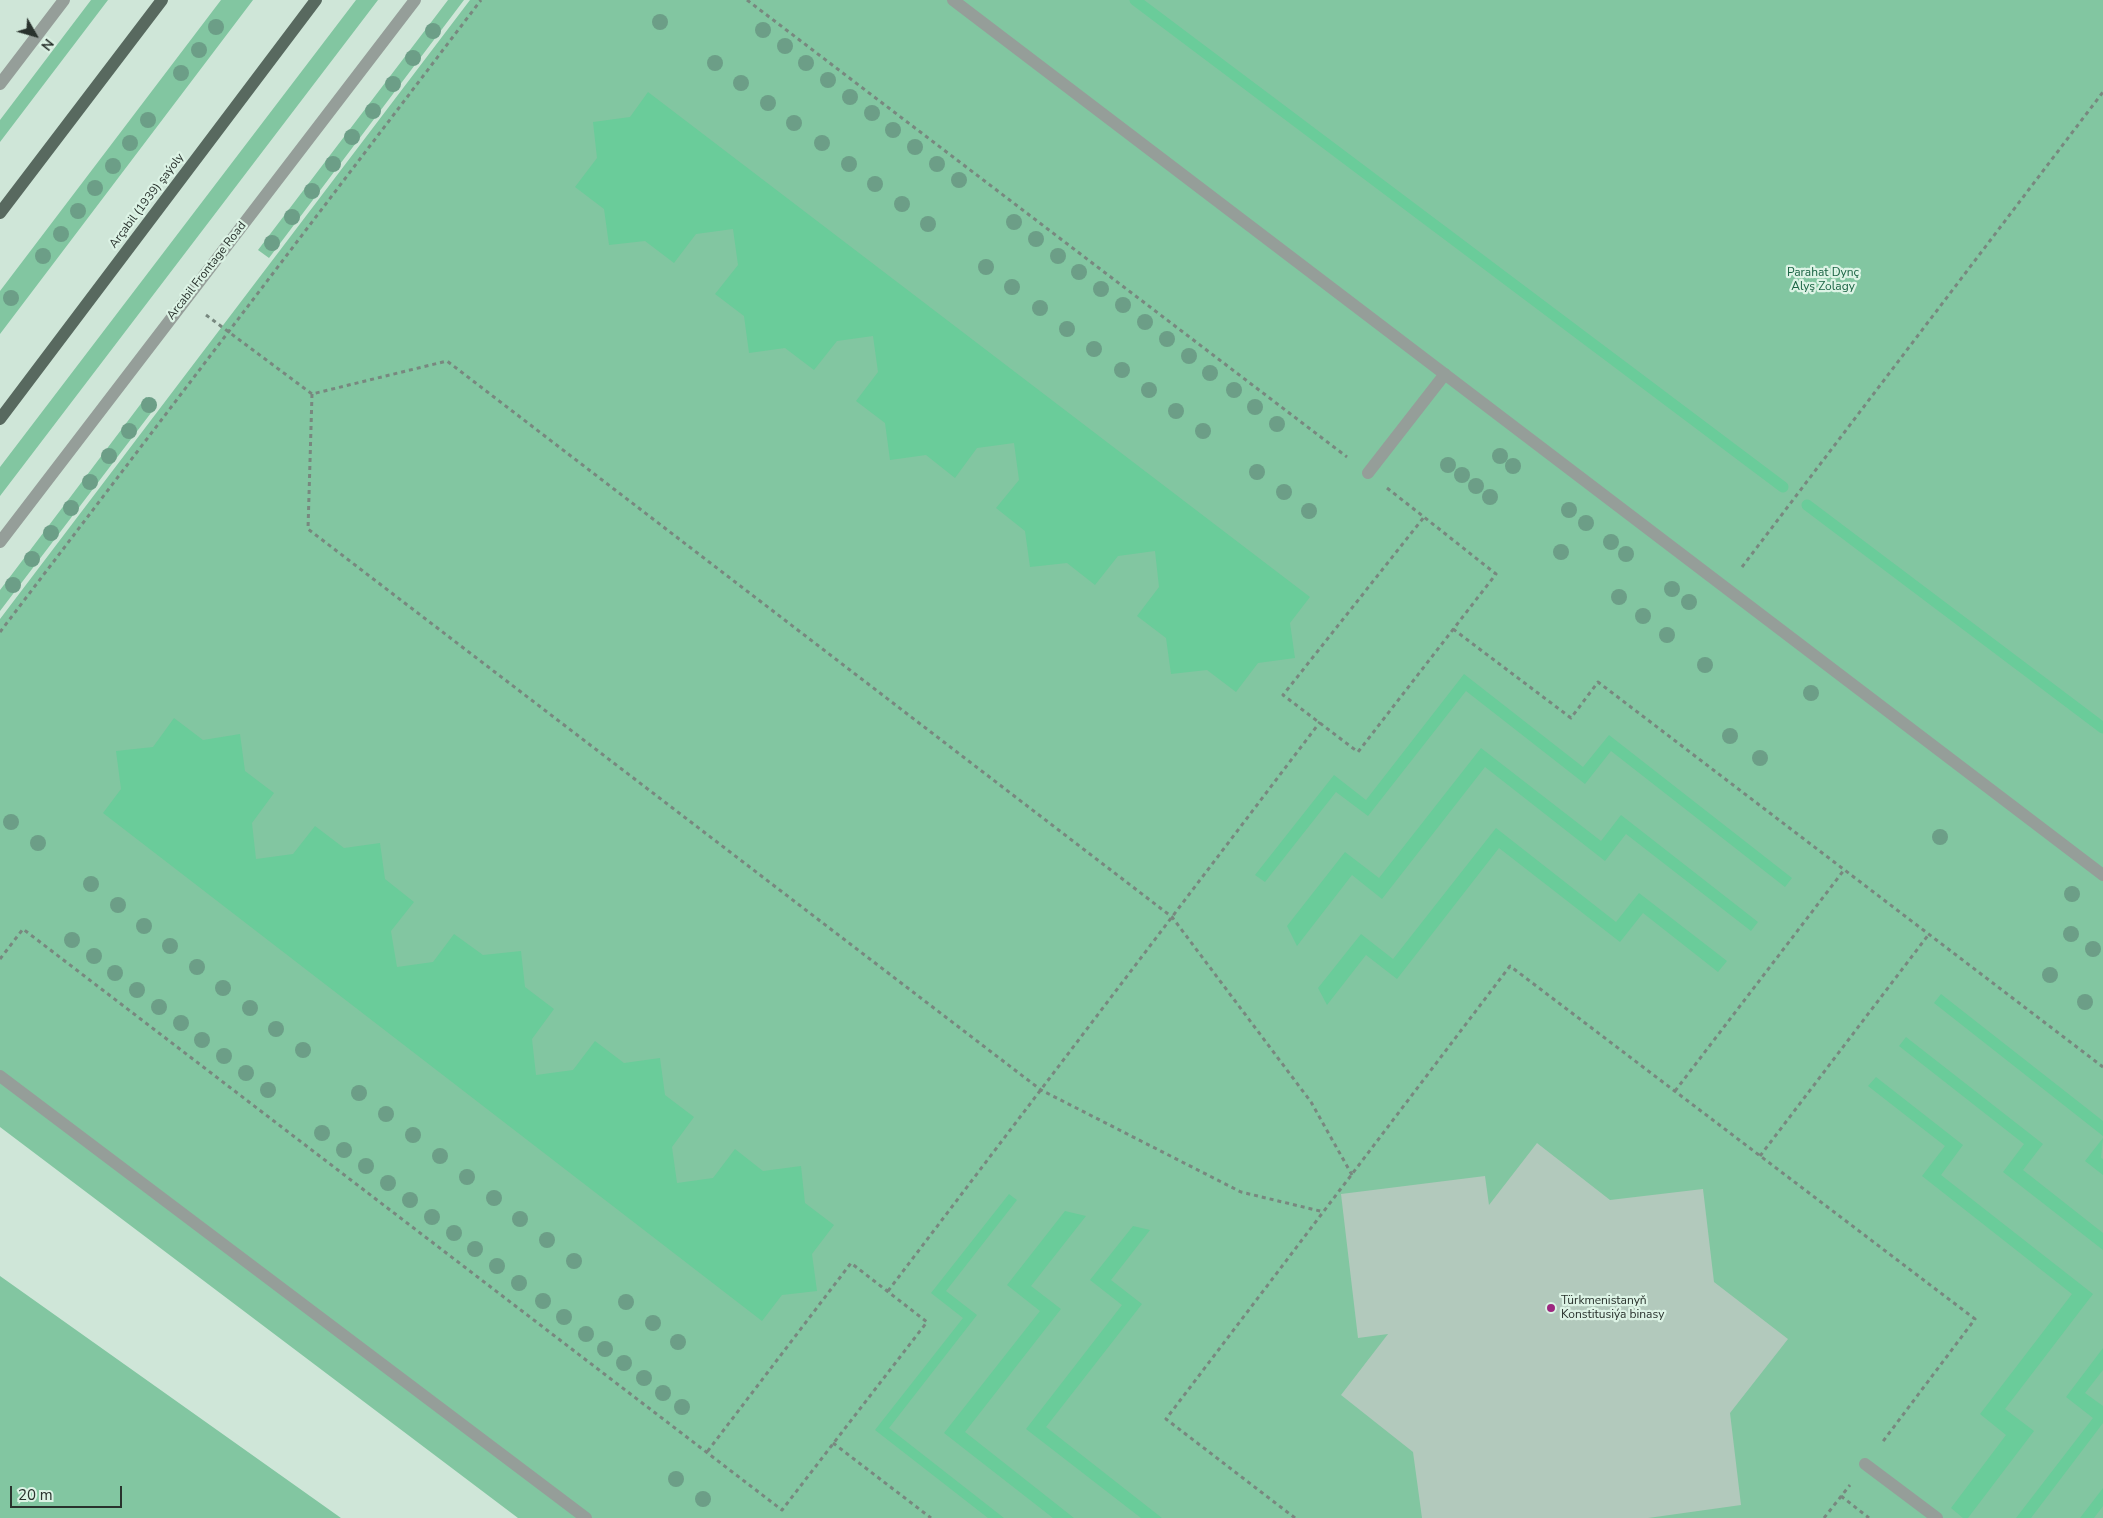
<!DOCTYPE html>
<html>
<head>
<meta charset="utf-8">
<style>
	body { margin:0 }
	#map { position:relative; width:2103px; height:1518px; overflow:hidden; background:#cfe6d8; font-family:"Nunito Sans",sans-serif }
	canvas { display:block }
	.north { position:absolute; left:10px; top:10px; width:50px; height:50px; -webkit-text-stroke:4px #dcf3e5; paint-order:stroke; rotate:128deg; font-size:14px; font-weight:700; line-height:20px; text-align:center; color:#29322d }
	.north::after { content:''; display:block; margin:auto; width:18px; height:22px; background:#29322d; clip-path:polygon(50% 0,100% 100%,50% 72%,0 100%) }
	.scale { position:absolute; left:10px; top:1486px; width:112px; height:22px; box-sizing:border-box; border:2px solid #29322d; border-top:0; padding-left:6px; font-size:15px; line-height:18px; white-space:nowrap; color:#29322d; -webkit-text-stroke:4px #dcf3e5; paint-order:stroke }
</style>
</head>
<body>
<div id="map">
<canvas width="2103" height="1518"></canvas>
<div class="north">N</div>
<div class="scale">20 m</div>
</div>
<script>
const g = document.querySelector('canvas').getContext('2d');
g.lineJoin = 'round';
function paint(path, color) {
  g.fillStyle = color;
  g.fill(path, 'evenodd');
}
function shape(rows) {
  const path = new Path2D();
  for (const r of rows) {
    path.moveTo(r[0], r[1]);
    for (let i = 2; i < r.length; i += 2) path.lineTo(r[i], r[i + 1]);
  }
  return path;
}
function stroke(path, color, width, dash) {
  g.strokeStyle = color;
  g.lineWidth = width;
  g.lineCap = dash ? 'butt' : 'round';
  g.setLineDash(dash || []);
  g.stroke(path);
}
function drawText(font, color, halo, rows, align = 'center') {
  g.font = font + ' "Nunito Sans",sans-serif';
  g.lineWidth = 4.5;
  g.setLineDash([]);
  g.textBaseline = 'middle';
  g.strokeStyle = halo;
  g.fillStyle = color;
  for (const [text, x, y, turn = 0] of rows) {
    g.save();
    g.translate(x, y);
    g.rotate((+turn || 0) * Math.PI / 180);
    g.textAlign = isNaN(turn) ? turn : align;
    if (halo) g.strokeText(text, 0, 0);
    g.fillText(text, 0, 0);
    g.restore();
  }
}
const green = shape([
	[91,0,108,0,0,142,0,120],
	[221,0,253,0,0,334,0,291],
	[356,0,378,0,0,496,0,467],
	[448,0,464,0,269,258,258,250],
	[470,0,2103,0,2103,1518,518,1518,0,1127,0,619],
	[146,397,157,405,0,611,0,590],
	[0,1276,341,1518,0,1518]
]);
const water = shape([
	[648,92,1310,597,1290,623,1295,658,1258,663,1236,692,1207,670,1171,674,1166,638,1137,616,1159,587,1155,551,1118,556,1095,585,1067,563,1030,567,1025,531,996,508,1019,480,1014,443,977,448,955,478,926,455,890,460,885,423,856,401,878,372,873,336,837,341,814,370,785,348,749,353,744,316,715,294,738,265,733,229,696,234,674,263,645,241,609,245,604,209,575,187,597,158,593,122,630,117],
	[1464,674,1583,767,1609,735,1792,878,1785,887,1611,751,1585,784,1466,691,1368,816,1336,792,1265,882,1255,875,1334,775,1366,800],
	[174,718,203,740,240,734,245,771,274,793,252,823,256,859,293,854,315,826,344,848,380,843,385,879,414,902,391,931,397,967,433,962,454,934,483,955,521,951,525,987,554,1009,532,1039,536,1075,573,1070,595,1041,624,1063,660,1058,665,1095,694,1117,672,1147,677,1183,713,1178,735,1149,763,1171,801,1166,805,1203,834,1225,812,1254,817,1291,782,1295,762,1321,103,813,121,789,116,751,153,747],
	[1481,748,1601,841,1621,815,1758,922,1751,931,1626,834,1605,861,1485,767,1382,899,1352,875,1297,946,1287,926,1345,852,1379,878],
	[1496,828,1616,922,1639,893,1727,961,1718,972,1643,913,1620,942,1499,848,1397,979,1366,955,1327,1005,1318,988,1361,934,1393,959],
	[1941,994,2103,1121,2103,1136,1934,1003],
	[1906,1037,2043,1144,2023,1170,2103,1233,2103,1250,2003,1172,2024,1144,1899,1046],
	[1876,1077,1963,1145,1941,1175,2093,1294,2005,1409,2034,1431,1968,1518,1963,1518,1951,1508,2006,1435,1980,1414,2072,1294,1922,1176,1945,1146,1868,1086],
	[2103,1138,2101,1158,2103,1159,2103,1175,2085,1161],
	[1009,1194,1017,1200,946,1291,977,1315,889,1428,1004,1518,988,1518,875,1430,963,1318,931,1293],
	[1065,1211,1086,1216,1031,1286,1061,1309,965,1432,1074,1518,1053,1518,944,1433,1040,1311,1007,1285],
	[1133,1226,1150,1230,1111,1280,1142,1304,1046,1427,1162,1518,1141,1518,1026,1429,1122,1305,1090,1280],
	[2103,1348,2103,1370,2085,1393,2103,1406,2103,1423,2031,1518,2016,1518,2093,1418,2066,1397],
	[2103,1488,2103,1506,2094,1518,2080,1518]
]);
const stream = shape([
	[1135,0,1783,487],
	[1807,505,2103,728]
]);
const building = shape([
	[1537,1143,1610,1200,1703,1189,1714,1282,1788,1339,1730,1413,1741,1505,1648,1518,1422,1518,1413,1452,1341,1395,1388,1334,1358,1338,1341,1194,1485,1176,1489,1205]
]);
const path = shape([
	[747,0,1347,457],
	[206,315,312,394,447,361,1172,917,1311,1102,1352,1175],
	[312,394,308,529,1041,1090,1241,1192,1324,1212],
	[1387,488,1424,517,1496,574,1358,752,1283,695,1424,517],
	[1742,567,2103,92],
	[1453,629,1571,718,1598,682,2103,1067],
	[0,632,481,0],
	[0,959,23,929,782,1510,927,1322,851,1263,707,1452],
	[1675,1091,1844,870],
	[1760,1156,1929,934],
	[888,1291,1320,722],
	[833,1443,931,1518],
	[1841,1496,1869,1518],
	[1295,1518,1166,1419,1510,966,1975,1319,1881,1444],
	[1824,1518,1850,1485]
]);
const service = shape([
	[953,0,2103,875],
	[1368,473,1445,374],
	[0,1076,586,1518],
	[1865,1464,1937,1518]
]);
const tertiary = shape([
	[0,84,64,0],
	[0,542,415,0]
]);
const primary = shape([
	[0,213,162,0],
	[0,419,316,0]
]);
const trees = [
	[660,22],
	[216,27],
	[763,30],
	[433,31],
	[785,46],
	[199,50],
	[413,58],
	[715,63],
	[806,63],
	[181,73],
	[828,80],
	[741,83],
	[393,84],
	[850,97],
	[768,103],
	[373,111],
	[872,113],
	[148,120],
	[794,123],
	[893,130],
	[352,137],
	[130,143],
	[822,143],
	[915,147],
	[333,164],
	[849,164],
	[937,164],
	[113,166],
	[959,180],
	[875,184],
	[95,188],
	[312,191],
	[902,204],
	[78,211],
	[292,217],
	[1014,222],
	[928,224],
	[61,234],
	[1036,239],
	[272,243],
	[43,256],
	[1058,256],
	[986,267],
	[1079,272],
	[1012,287],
	[1101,289],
	[11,298],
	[1123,305],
	[1040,308],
	[1145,322],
	[1067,329],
	[1167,339],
	[1094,349],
	[1189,356],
	[1122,370],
	[1210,373],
	[1149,390],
	[1234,390],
	[149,405],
	[1255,407],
	[1176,411],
	[1277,424],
	[129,431],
	[1203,431],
	[109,456],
	[1500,456],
	[1448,465],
	[1513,466],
	[1257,472],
	[1462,475],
	[90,482],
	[1476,486],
	[1284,492],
	[1490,497],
	[71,508],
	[1569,510],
	[1309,511],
	[1586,523],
	[51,533],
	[1611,542],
	[1561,552],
	[1626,554],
	[32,559],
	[13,585],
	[1672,589],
	[1619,597],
	[1689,602],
	[1643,616],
	[1667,635],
	[1705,665],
	[1811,693],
	[1730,736],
	[1760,758],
	[11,822],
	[1940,837],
	[38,843],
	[91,884],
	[2072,894],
	[118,905],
	[144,926],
	[2071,934],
	[72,940],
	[170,946],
	[2093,949],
	[94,956],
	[197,967],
	[115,973],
	[2050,975],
	[223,988],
	[137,990],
	[2085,1002],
	[159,1007],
	[250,1008],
	[181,1023],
	[276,1029],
	[202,1040],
	[303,1050],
	[224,1056],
	[246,1073],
	[268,1090],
	[359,1093],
	[386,1114],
	[322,1133],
	[413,1135],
	[344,1150],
	[440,1156],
	[366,1166],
	[467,1177],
	[388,1183],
	[494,1198],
	[410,1200],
	[432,1217],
	[520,1219],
	[454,1233],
	[547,1240],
	[475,1249],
	[574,1261],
	[497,1266],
	[519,1283],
	[543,1301],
	[626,1302],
	[564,1317],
	[653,1323],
	[586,1334],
	[678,1342],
	[605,1349],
	[624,1363],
	[644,1378],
	[663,1393],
	[682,1407],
	[676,1479],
	[703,1499]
];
const markers = [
	[1551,1308,5,"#9d2780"]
];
const streetNames = [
	["Arçabil (1939) şaýoly",147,201,-53],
	["Arcabil Frontage Road",207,271,-52]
];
const parkNames = [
	["Parahat Dynç",1823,273],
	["Alyş Zolagy",1823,287]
];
const poiNames = [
	["Türkmenistanyň",1561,1301],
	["Konstitusiýa binasy",1561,1315]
];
paint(green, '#82c6a1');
paint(water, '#6acc9a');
stroke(stream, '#6acc9a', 11);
paint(building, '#b2c9bc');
stroke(path, '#78887f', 3, [4, 4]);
stroke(service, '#959e99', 12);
stroke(tertiary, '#959e99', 12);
stroke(primary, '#58695f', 12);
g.fillStyle = '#6c9e87';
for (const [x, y] of trees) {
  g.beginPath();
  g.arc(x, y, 8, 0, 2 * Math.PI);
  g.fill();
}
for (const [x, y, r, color] of markers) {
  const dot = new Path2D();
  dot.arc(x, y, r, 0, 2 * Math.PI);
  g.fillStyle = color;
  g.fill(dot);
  stroke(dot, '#dcf3e5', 2);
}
drawText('12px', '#29322d', '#dcf3e5', streetNames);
drawText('12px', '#1b6444', '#dcf3e5', parkNames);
drawText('12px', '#29322d', '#dcf3e5', poiNames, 'left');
</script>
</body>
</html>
